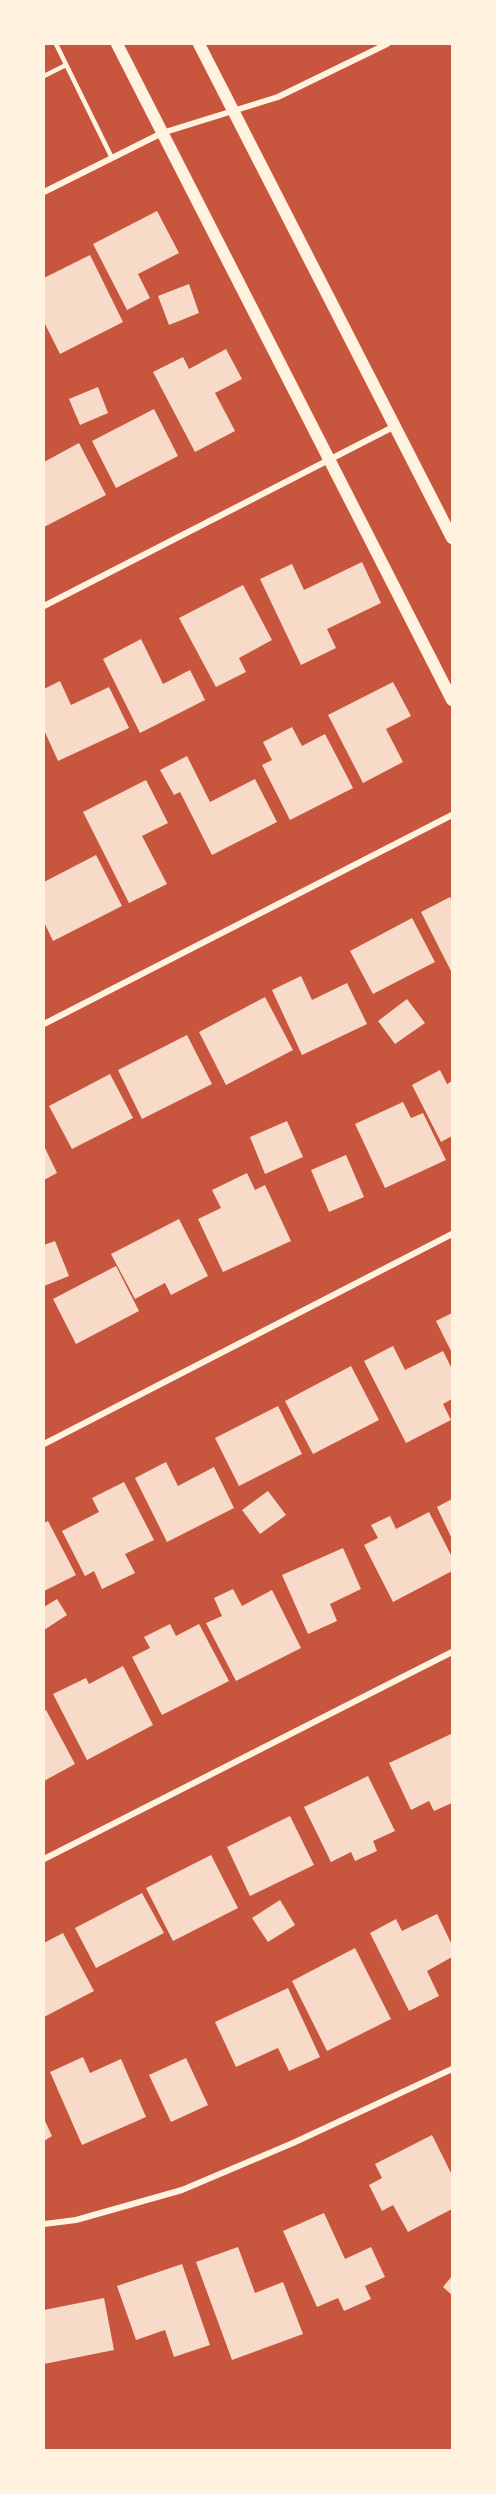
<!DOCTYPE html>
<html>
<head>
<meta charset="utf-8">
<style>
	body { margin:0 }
	#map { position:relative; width:496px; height:2494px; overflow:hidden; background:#c8553d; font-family:"Times New Roman",serif }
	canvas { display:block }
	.frame { position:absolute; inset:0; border:45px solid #fff3e0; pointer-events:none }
</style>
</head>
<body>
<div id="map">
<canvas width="496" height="2494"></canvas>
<div class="frame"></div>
</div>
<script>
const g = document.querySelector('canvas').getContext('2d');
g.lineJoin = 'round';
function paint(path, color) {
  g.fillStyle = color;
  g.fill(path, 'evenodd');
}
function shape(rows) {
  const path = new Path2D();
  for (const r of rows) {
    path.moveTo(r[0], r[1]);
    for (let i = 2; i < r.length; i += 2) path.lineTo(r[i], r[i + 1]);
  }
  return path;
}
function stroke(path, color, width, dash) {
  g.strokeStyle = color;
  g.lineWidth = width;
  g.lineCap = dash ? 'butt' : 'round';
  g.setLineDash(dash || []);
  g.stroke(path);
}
const building = shape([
	[157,211,179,253,138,274,150,298,127,310,93,244],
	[90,255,123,322,60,354,44,322,44,278],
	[189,284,199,313,169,325,158,296],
	[226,349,242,379,215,393,235,431,195,452,153,372,183,357,189,369],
	[98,387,108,413,80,425,69,399],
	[154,409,178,456,116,488,92,441],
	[79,443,106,495,44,527,44,462],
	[362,562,381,603,327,629,336,648,301,665,260,579,292,564,304,590],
	[243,585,272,640,239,658,246,672,216,687,179,618],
	[141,639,163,684,190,670,205,700,140,733,103,659],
	[60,681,71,705,109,687,129,728,58,761,44,730,44,689],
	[393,682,411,716,386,729,403,762,363,783,328,715],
	[292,727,302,746,325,734,353,788,290,820,262,765,272,760,263,742],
	[187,756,210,802,255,779,277,822,212,855,180,792,174,795,160,770],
	[146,780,168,823,142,836,167,884,129,903,83,812],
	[96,855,122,906,53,941,44,922,44,882],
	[450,897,452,901,452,973,421,912],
	[412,918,435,962,373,994,350,951],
	[301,976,312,1000,347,983,367,1024,302,1055,272,990],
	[265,997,293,1050,226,1085,199,1032],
	[407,999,425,1023,395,1044,378,1021],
	[187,1035,212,1084,142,1119,118,1070],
	[440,1070,447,1084,452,1081,452,1136,441,1142,412,1085],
	[110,1074,133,1118,72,1149,49,1106],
	[403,1102,411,1118,423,1113,446,1160,385,1188,355,1124],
	[287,1121,303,1157,265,1174,250,1137],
	[44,1146,57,1173,44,1180],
	[346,1155,364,1197,329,1212,311,1170],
	[247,1173,255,1190,265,1185,291,1241,223,1272,198,1219,221,1208,212,1190],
	[179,1219,208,1276,171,1295,165,1283,135,1299,111,1254],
	[55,1241,69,1276,44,1286,44,1245],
	[116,1266,139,1311,76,1344,53,1299],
	[452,1313,452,1353,436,1321],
	[393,1346,405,1370,443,1351,452,1369,452,1399,443,1404,451,1420,406,1443,364,1361],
	[351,1366,379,1420,313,1454,285,1401],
	[278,1406,302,1454,239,1486,215,1438],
	[166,1462,178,1486,214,1467,234,1508,167,1542,135,1478],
	[124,1482,154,1540,125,1554,135,1573,102,1589,94,1571,85,1576,62,1531,99,1512,92,1498],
	[268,1491,286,1515,260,1534,242,1510],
	[452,1499,452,1539,437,1507],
	[429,1512,452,1557,452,1571,393,1602,364,1545,378,1538,371,1525,390,1516,396,1529],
	[48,1521,76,1575,44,1591,44,1523],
	[343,1548,361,1589,330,1604,337,1621,308,1634,282,1575],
	[233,1589,242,1606,272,1590,301,1648,236,1681,206,1623,222,1616,214,1598],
	[57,1599,67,1615,44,1630,44,1607],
	[170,1624,176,1636,199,1624,229,1681,162,1715,132,1657,150,1648,144,1637],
	[123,1666,153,1725,87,1760,53,1694,86,1678,89,1684],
	[46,1710,75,1764,44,1781,44,1711],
	[451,1734,452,1738,452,1803,434,1811,429,1801,411,1810,389,1763],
	[368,1776,395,1831,373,1841,377,1851,355,1861,351,1852,331,1862,304,1807],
	[290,1816,314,1865,250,1896,227,1847],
	[211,1855,238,1908,173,1941,146,1888],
	[142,1893,164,1933,96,1968,75,1928],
	[280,1900,295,1925,268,1942,252,1918],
	[437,1914,452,1945,452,1957,427,1971,439,1996,409,2011,370,1933,396,1919,402,1931],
	[63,1933,94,1991,44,2017,44,1943],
	[355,1948,391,2019,327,2051,292,1981],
	[288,1988,320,2057,289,2071,278,2048,236,2067,215,2022],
	[83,2057,90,2073,121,2059,146,2117,82,2145,50,2072],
	[186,2058,208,2105,171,2122,149,2075],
	[44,2119,52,2136,44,2141],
	[432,2135,452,2175,452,2209,408,2232,393,2205,382,2211,369,2185,382,2178,375,2164],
	[324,2213,345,2259,371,2247,385,2277,365,2286,371,2299,344,2311,338,2298,317,2307,283,2231],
	[238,2247,255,2293,283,2282,303,2334,232,2360,196,2262],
	[182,2264,210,2345,174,2357,165,2330,136,2340,117,2286],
	[452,2276,452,2295,443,2287],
	[104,2298,114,2350,44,2364,44,2310]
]);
const service = shape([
	[56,44,112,158],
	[44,76,66,65]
]);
const minor = shape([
	[44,192,162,133,278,97,387,44],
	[44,606,395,426],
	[44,1024,452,815],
	[44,1444,452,1234],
	[44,1859,452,1652],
	[44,2224,76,2220,182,2190,293,2143,452,2069]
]);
const secondary = shape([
	[117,44,452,700],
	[199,44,452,538]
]);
paint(building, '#f7dbc8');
stroke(service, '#fff3e0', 4.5);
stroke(minor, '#fff3e0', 6);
stroke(secondary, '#fff3e0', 12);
</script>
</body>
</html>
